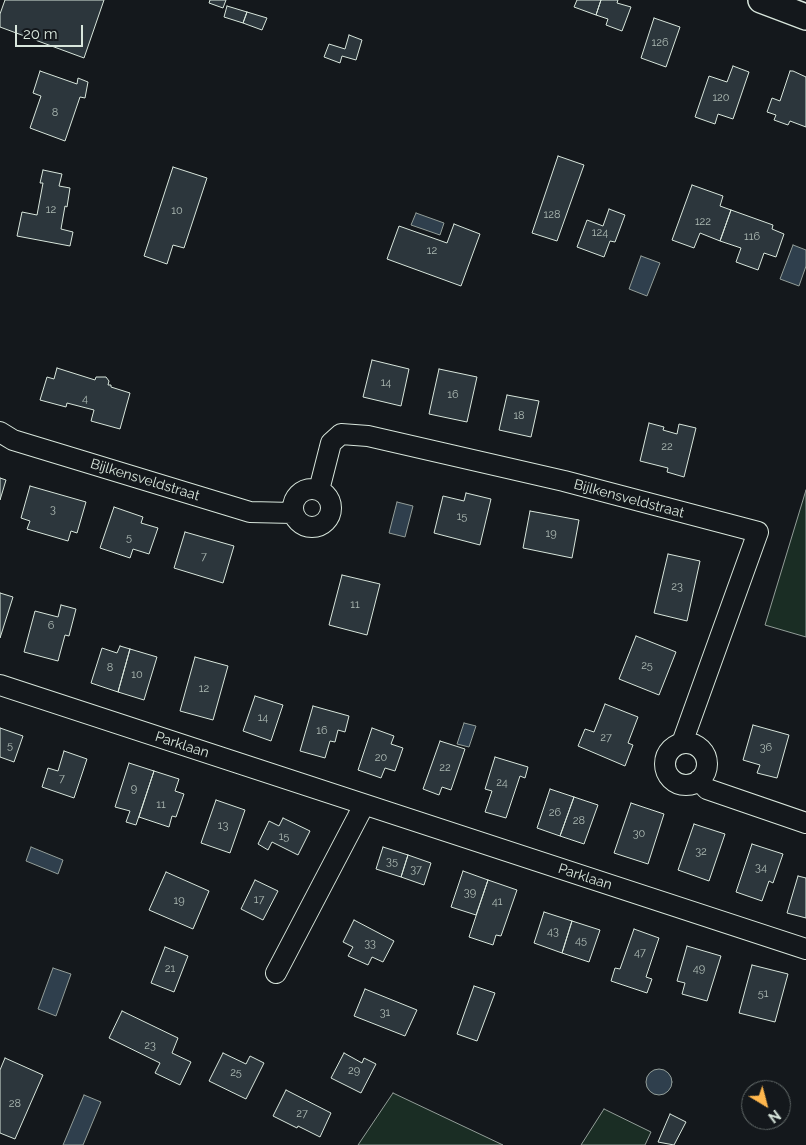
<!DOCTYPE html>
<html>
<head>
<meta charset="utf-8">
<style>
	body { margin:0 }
	#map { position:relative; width:806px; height:1145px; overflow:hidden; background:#14181c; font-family:Raleway,sans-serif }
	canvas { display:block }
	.north { position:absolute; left:741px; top:1080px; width:50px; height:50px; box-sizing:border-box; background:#14181c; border:1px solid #626a69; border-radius:50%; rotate:143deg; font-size:14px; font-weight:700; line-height:20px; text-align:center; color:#d8e6dc }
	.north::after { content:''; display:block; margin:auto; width:18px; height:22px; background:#ffb74d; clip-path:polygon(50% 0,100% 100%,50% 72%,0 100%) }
	.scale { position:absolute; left:15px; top:25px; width:68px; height:22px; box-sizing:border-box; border:2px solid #d8e6dc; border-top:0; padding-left:6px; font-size:15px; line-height:18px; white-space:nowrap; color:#d8e6dc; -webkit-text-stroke:4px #14181c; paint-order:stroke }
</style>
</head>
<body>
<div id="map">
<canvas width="806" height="1145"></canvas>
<div class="north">N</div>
<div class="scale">20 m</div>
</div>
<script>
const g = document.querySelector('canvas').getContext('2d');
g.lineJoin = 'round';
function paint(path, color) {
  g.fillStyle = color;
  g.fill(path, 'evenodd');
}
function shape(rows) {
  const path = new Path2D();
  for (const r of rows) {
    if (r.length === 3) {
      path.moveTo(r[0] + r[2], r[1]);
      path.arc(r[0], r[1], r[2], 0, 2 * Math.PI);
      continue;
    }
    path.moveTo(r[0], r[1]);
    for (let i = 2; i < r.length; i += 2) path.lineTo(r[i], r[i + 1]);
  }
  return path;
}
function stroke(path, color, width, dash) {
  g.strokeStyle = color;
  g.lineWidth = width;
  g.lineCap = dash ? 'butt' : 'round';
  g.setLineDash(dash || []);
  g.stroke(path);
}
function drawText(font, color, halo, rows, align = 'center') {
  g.font = font + ' Raleway,sans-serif';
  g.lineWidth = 4;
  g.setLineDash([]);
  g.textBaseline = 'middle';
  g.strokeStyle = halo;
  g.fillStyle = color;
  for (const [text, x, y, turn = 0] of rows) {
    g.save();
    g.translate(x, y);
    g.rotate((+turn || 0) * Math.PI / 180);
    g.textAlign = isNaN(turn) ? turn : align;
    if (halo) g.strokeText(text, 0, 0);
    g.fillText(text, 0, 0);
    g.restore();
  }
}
const green = shape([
	[806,490,806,637,765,625,806,490],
	[393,1093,503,1145,358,1145,393,1093],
	[604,1109,651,1132,645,1145,581,1145,604,1109]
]);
const water = shape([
	[416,213,444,223,440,235,411,225,416,213],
	[793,245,806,250,806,266,799,286,780,279,793,245],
	[641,256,660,263,647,296,629,289,641,256],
	[397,502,413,506,405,537,389,533,397,502],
	[464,723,476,726,469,747,457,744,464,723],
	[31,847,63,860,58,874,26,861,31,847],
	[53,968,71,974,56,1016,38,1009,53,968],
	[659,1082,13],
	[84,1095,101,1102,83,1145,63,1145,84,1095]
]);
const building = shape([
	[5,0,104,0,84,58,0,27,0,14,5,0],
	[210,0,226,0,223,8,209,3,210,0],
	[577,0,601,0,596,15,574,7,577,0],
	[601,0,618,0,617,3,631,7,622,31,606,25,608,19,596,15,601,0],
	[227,6,247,12,243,23,224,17,227,6],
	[247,12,267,18,262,30,243,23,247,12],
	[654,18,680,27,666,67,641,58,654,18],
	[349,35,362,40,356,60,342,56,340,63,324,57,329,44,345,49,349,35],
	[733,66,749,72,733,119,718,114,715,124,695,117,709,76,727,82,733,66],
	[40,71,77,84,78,78,88,82,85,98,80,97,65,141,30,128,41,96,33,93,40,71],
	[790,71,793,71,806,77,806,127,790,121,788,125,774,120,776,115,767,112,772,98,780,101,790,71],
	[558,156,584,165,557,241,532,233,558,156],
	[173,167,207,178,184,248,173,245,167,264,144,256,173,167],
	[43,170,62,174,59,186,70,188,67,207,65,206,61,229,73,232,70,246,17,236,22,212,37,215,43,183,40,183,43,170],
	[692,185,723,196,720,206,731,210,720,241,700,233,694,248,672,240,692,185],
	[609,209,625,215,615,242,610,241,604,257,577,247,587,220,603,226,609,209],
	[731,210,773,225,772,229,784,234,776,257,764,253,758,270,736,262,741,248,720,241,731,210],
	[454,224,480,234,461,286,387,259,399,226,447,243,454,224],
	[372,360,409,369,401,406,363,397,372,360],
	[57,368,95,380,96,377,106,377,109,381,108,385,111,385,111,387,130,393,120,429,91,421,94,410,67,403,66,407,40,400,47,377,54,379,57,368],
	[439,369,477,377,467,422,429,414,439,369],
	[507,395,539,401,531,437,499,430,507,395],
	[649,423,664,427,663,430,677,434,679,424,696,428,684,477,667,472,668,468,640,461,649,423],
	[0,478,6,480,0,500,0,478],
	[30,486,86,502,77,533,71,531,68,541,27,529,30,521,21,518,30,486],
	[466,493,491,499,480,545,434,533,443,496,464,501,466,493],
	[114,507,143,517,141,523,158,528,149,554,133,549,130,558,100,548,114,507],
	[530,511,579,520,572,558,523,548,530,511],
	[185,532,234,546,223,583,174,568,185,532],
	[668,554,700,561,687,621,654,613,668,554],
	[342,575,380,584,367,635,329,625,342,575],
	[0,593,13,597,0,638,0,593],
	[61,605,76,609,69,636,65,635,58,661,24,652,35,611,58,617,61,605],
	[636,636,676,652,659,695,619,679,636,636],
	[120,646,130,649,118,692,91,683,102,648,117,653,120,646],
	[130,649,157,657,144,700,118,692,130,649],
	[195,657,228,666,213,720,180,711,195,657],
	[255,696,283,705,271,741,243,731,255,696],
	[605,704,638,717,628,743,633,745,625,766,578,746,585,729,594,732,605,704],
	[313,706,349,716,345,732,338,730,335,742,330,741,325,758,300,751,313,706],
	[753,725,789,735,777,778,757,773,760,765,743,760,753,725],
	[0,728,23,736,14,762,0,757,0,728],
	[372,728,394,736,391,744,403,748,395,771,385,768,381,778,358,770,372,728],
	[440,741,465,749,451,790,442,787,439,795,423,789,440,741],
	[64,751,87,759,74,798,42,787,48,768,58,771,64,751],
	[495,757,528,767,525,778,520,776,506,818,485,812,492,791,485,789,495,757],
	[129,763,154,771,136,825,126,822,130,811,115,807,129,763],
	[154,771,179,779,175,791,184,794,176,817,172,816,169,827,139,817,154,771],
	[550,789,574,797,560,836,537,828,550,789],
	[574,797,598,805,584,844,560,836,574,797],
	[216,800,245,810,230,853,201,843,216,800],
	[631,803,664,814,648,864,614,853,631,803],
	[283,818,310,831,298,855,272,842,268,850,258,844,269,821,279,826,283,818],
	[694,824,725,834,709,881,678,870,694,824],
	[752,844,783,854,773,883,769,881,762,901,736,892,752,844],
	[383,847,408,855,401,877,376,869,383,847],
	[408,855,431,863,424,885,401,877,408,855],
	[463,871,488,880,476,915,451,907,463,871],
	[166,872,209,891,193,929,149,910,166,872],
	[798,876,806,878,806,918,787,913,798,876],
	[255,880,278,891,263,920,241,909,255,880],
	[488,880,517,890,501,936,496,935,493,945,469,937,488,880],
	[544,912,572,921,562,953,534,943,544,912],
	[354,920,394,941,383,962,372,957,368,965,348,956,353,947,343,942,354,920],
	[572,921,600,930,589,962,562,953,572,921],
	[634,929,659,938,646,977,652,979,647,993,611,981,615,968,620,969,634,929],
	[687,946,721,956,707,1001,682,994,685,983,677,981,687,946],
	[165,947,188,956,174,992,151,983,165,947],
	[752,965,788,974,775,1022,739,1013,752,965],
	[474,986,495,993,477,1041,457,1034,474,986],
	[365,989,417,1010,405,1036,354,1016,365,989],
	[122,1011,178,1038,172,1053,191,1062,180,1085,155,1073,160,1063,109,1038,122,1011],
	[223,1053,246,1064,250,1056,264,1063,246,1099,209,1081,223,1053],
	[344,1053,362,1063,364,1058,376,1064,361,1093,331,1078,344,1053],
	[5,1058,43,1075,15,1139,0,1133,0,1070,5,1058],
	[286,1090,331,1113,320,1137,298,1126,297,1128,273,1116,286,1090],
	[670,1114,686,1122,674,1145,658,1142,670,1114]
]);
const minor = shape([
	[0,432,13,440,250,512,293,513],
	[312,508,19],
	[319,490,331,443,341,434,368,436,564,481,758,532,682,743],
	[0,685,806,949],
	[686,764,21],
	[699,780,707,789,806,823],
	[276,973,364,805]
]);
const tertiary = shape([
	[761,0,806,17]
]);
const numberNames = [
	["126",660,43],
	["120",721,98],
	["8",55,113],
	["12",51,210],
	["10",177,211],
	["128",552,215],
	["122",703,222],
	["124",600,233],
	["116",752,237],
	["12",432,251],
	["14",386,383],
	["16",453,395],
	["4",85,399],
	["18",519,416],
	["22",667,447],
	["3",53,510],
	["15",462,517],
	["19",551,534],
	["5",129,538],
	["7",204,557],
	["23",677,587],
	["11",355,605],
	["6",51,626],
	["25",647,666],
	["8",110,668],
	["10",137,675],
	["12",204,689],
	["14",263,718],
	["16",322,731],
	["27",606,738],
	["5",10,746],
	["36",766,748],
	["20",381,758],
	["22",445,768],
	["7",62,779],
	["24",502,783],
	["9",134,789],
	["11",161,805],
	["26",555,813],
	["28",579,821],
	["13",223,826],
	["30",639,834],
	["15",284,837],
	["32",701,852],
	["35",392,862],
	["34",761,868],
	["37",416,870],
	["39",470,893],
	["17",259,900],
	["19",179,901],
	["41",497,902],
	["43",553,932],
	["45",581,941],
	["33",370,944],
	["47",640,953],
	["21",170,969],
	["49",699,969],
	["51",763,994],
	["31",385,1013],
	["23",150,1046],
	["29",354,1071],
	["25",236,1073],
	["28",15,1104],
	["27",302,1114]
];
const streetNames = [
	["Bijlkensveldstraat",145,480,17],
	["Bijlkensveldstraat",629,499,15],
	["Parklaan",182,745,18],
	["Parklaan",585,877,18]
];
paint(green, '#1a2d24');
stroke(green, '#939e99', 1);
paint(water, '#2f3f4d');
stroke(water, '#939e99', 1);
paint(building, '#2c363c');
stroke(building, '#d8e6dc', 1);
stroke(minor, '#d8e6dc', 22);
stroke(tertiary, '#d8e6dc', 28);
stroke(minor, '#14181c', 20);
stroke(tertiary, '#14181c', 25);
drawText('11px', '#adbab4', null, numberNames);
drawText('14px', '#d8e6dc', '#14181c', streetNames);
</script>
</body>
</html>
